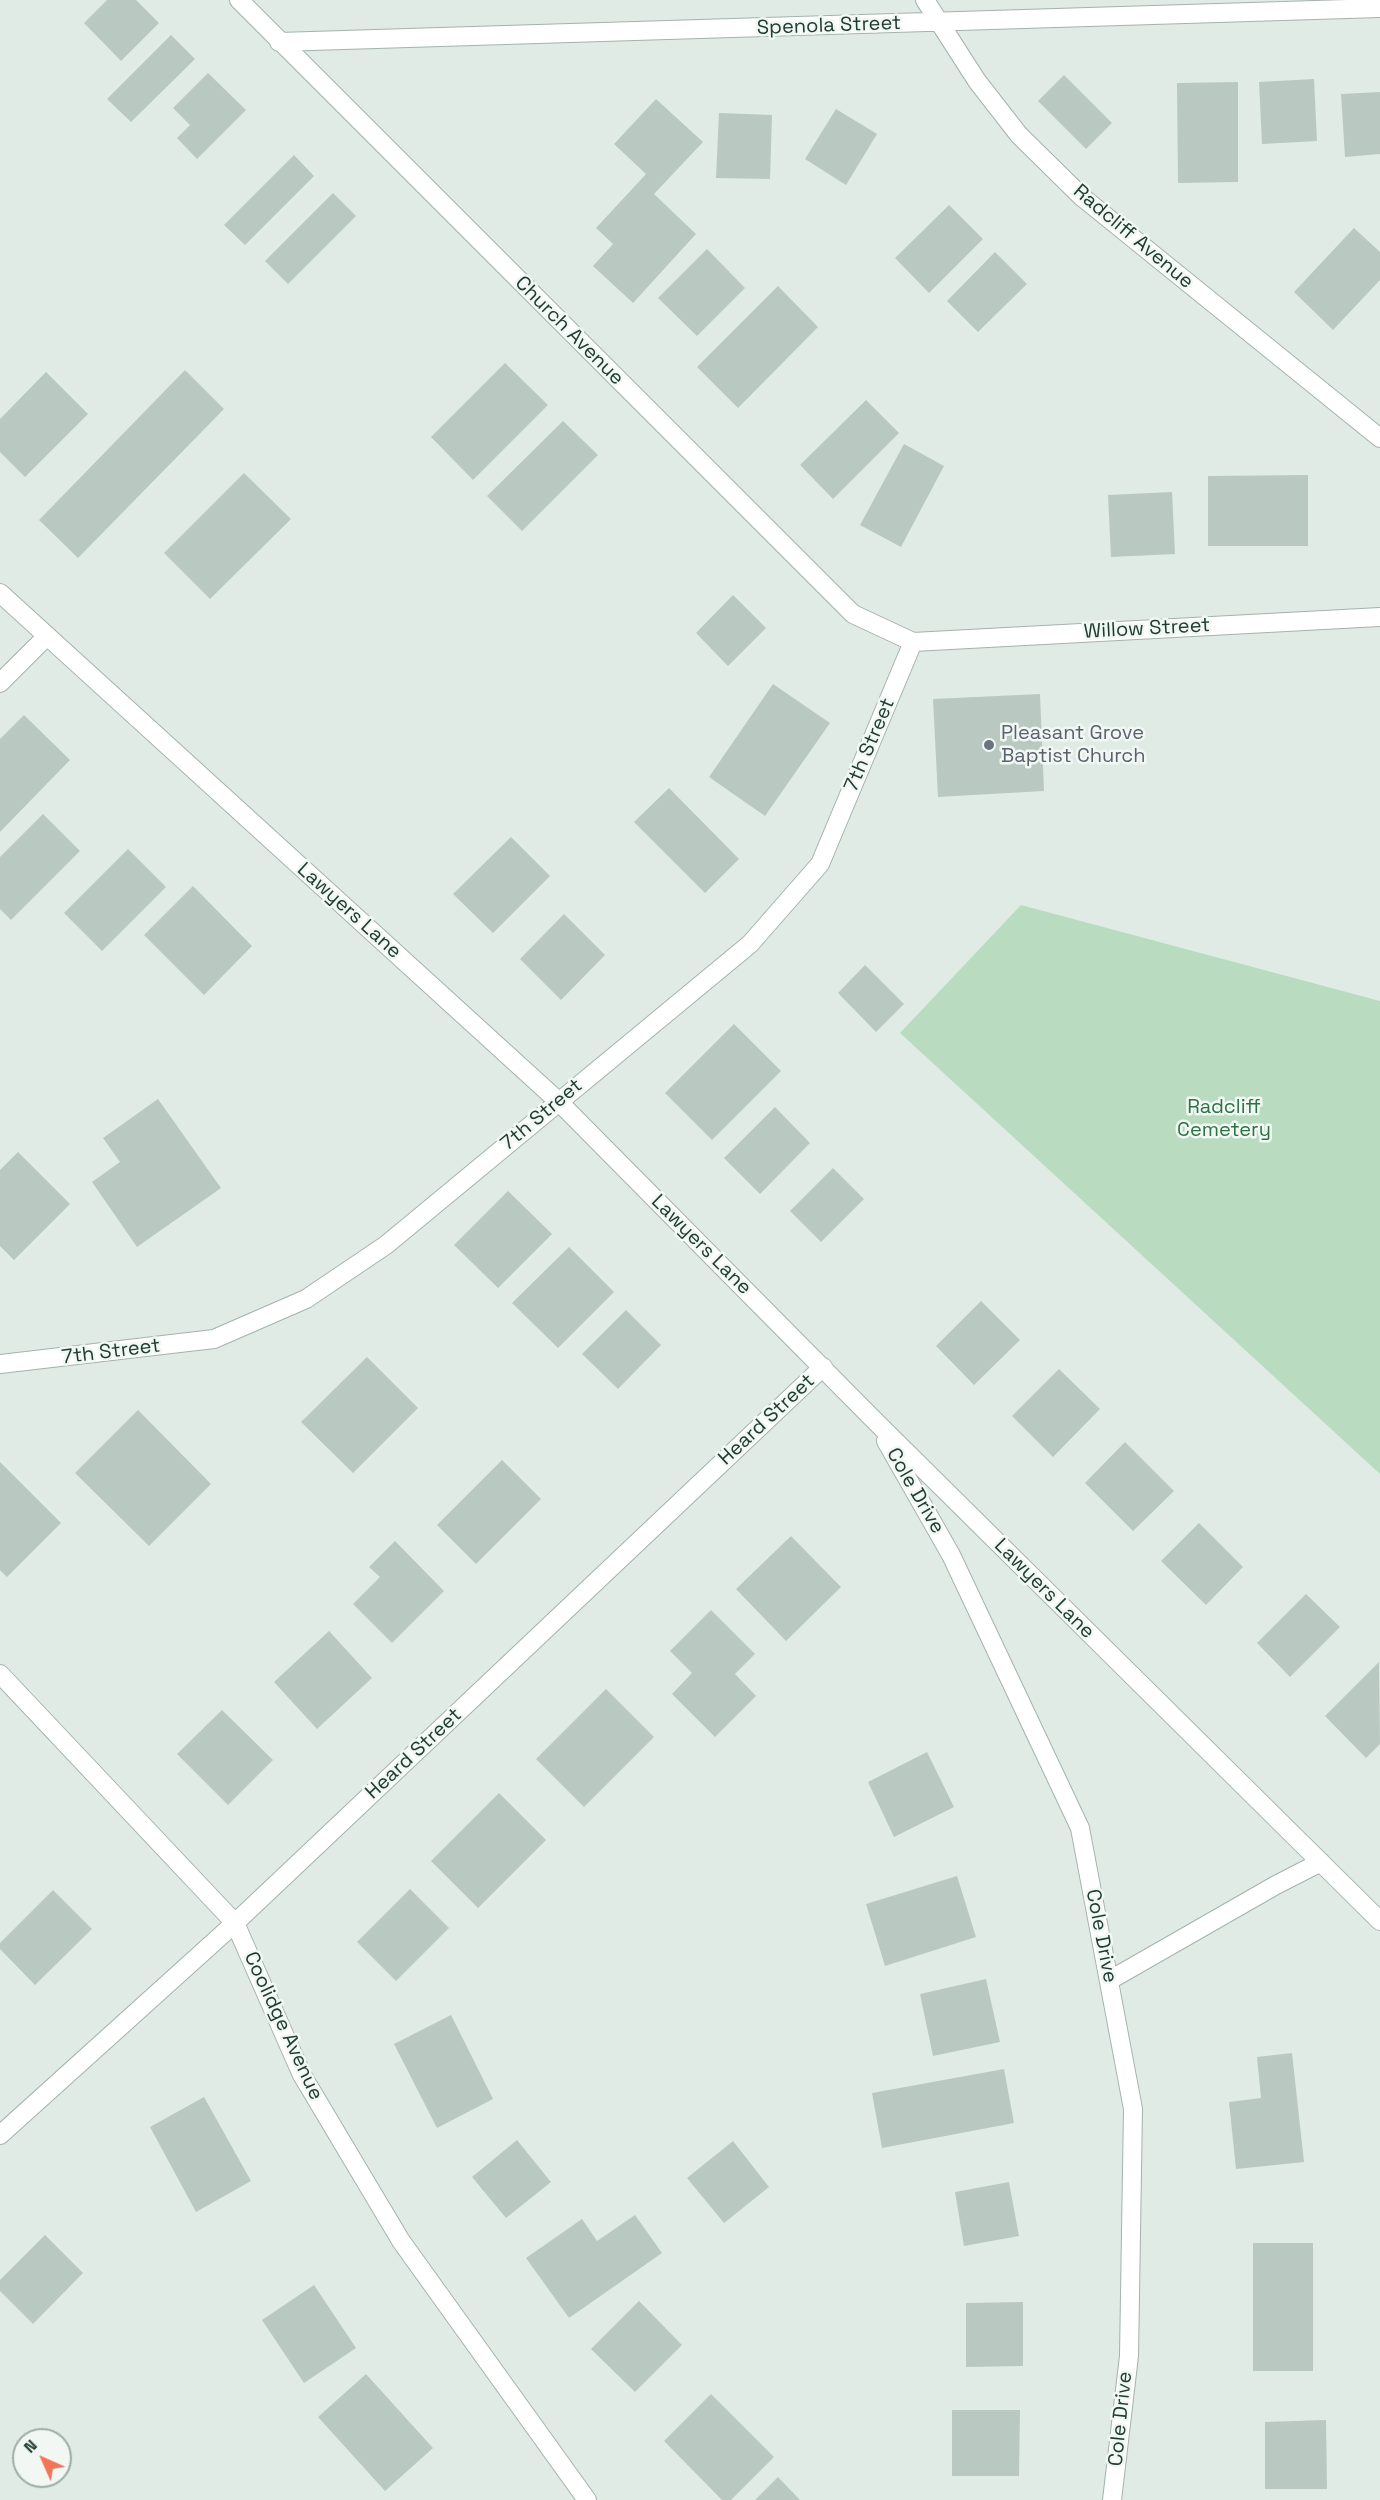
<!DOCTYPE html>
<html>
<head>
<meta charset="utf-8">
<style>
	body { margin:0 }
	#map { position:relative; width:1380px; height:2500px; overflow:hidden; background:#e0ebe6; font-family:"Space Grotesk",sans-serif }
	canvas { display:block }
	.north { position:absolute; left:12px; top:2428px; width:60px; height:60px; box-sizing:border-box; background:#f1f8f4; border:2px solid #9eaca7; border-radius:50%; rotate:315deg; font-size:16px; font-weight:700; line-height:24px; text-align:center; color:#213b33 }
	.north::after { content:''; display:block; margin:auto; width:21px; height:27px; background:#f07559; clip-path:polygon(50% 0,100% 100%,50% 72%,0 100%) }
</style>
</head>
<body>
<div id="map">
<canvas width="1380" height="2500"></canvas>
<div class="north">N</div>
</div>
<script>
const g = document.querySelector('canvas').getContext('2d');
g.lineJoin = 'round';
function paint(path, color) {
  g.fillStyle = color;
  g.fill(path, 'evenodd');
}
function shape(rows) {
  const path = new Path2D();
  for (const r of rows) {
    path.moveTo(r[0], r[1]);
    for (let i = 2; i < r.length; i += 2) path.lineTo(r[i], r[i + 1]);
  }
  return path;
}
function stroke(path, color, width, dash) {
  g.strokeStyle = color;
  g.lineWidth = width;
  g.lineCap = dash ? 'butt' : 'round';
  g.setLineDash(dash || []);
  g.stroke(path);
}
function drawText(font, color, halo, rows, align = 'center') {
  g.font = font + ' "Space Grotesk",sans-serif';
  g.lineWidth = 5;
  g.setLineDash([]);
  g.textBaseline = 'middle';
  g.strokeStyle = halo;
  g.fillStyle = color;
  for (const [text, x, y, turn = 0] of rows) {
    g.save();
    g.translate(x, y);
    g.rotate((+turn || 0) * Math.PI / 180);
    g.textAlign = isNaN(turn) ? turn : align;
    if (halo) g.strokeText(text, 0, 0);
    g.fillText(text, 0, 0);
    g.restore();
  }
}
const green = shape([
	[1021,905,1380,1001,1380,1474,900,1033]
]);
const building = shape([
	[107,0,136,0,159,23,121,61,84,23],
	[171,35,195,59,131,122,107,99],
	[208,73,246,110,197,159,177,138,190,125,173,108],
	[1064,75,1112,123,1086,149,1038,101],
	[1314,79,1317,141,1262,144,1259,82],
	[1238,82,1238,182,1178,183,1177,83],
	[1380,92,1380,154,1345,157,1341,94],
	[656,99,703,142,654,194,696,234,633,303,593,266,613,244,596,228,646,174,614,144],
	[836,109,877,134,846,185,805,159],
	[719,113,772,115,770,179,716,178],
	[294,155,314,176,245,245,224,225],
	[333,193,356,216,288,284,265,261],
	[949,205,983,239,929,293,895,258],
	[1354,228,1380,252,1380,280,1333,330,1294,292],
	[707,249,745,288,697,336,658,298],
	[995,252,1027,284,978,332,947,301],
	[778,286,818,327,738,408,697,367],
	[505,363,548,405,473,480,431,437],
	[185,370,224,409,78,558,39,520],
	[46,372,88,414,25,477,0,452,0,419],
	[866,400,899,433,833,499,800,465],
	[563,421,598,455,522,531,487,496],
	[904,444,944,466,901,547,860,525],
	[244,473,291,519,210,599,164,553],
	[1308,475,1308,546,1208,546,1208,476],
	[1172,492,1175,554,1111,557,1108,495],
	[733,595,766,628,728,666,696,633],
	[773,684,830,723,765,816,709,777],
	[1040,694,1044,791,938,797,933,699],
	[24,715,70,760,0,832,0,739],
	[669,788,739,859,705,893,634,822],
	[43,814,80,851,11,920,0,909,0,857],
	[511,837,550,876,493,933,453,894],
	[128,849,166,887,102,951,64,913],
	[193,886,252,946,204,995,144,935],
	[564,914,605,955,561,1000,520,959],
	[865,965,904,1004,876,1032,838,993],
	[734,1024,781,1071,712,1140,665,1093],
	[158,1099,221,1188,137,1247,92,1182,120,1162,103,1138],
	[775,1107,810,1143,760,1194,724,1158],
	[18,1152,70,1204,14,1260,0,1246,0,1170],
	[833,1168,864,1199,821,1242,790,1211],
	[508,1191,552,1234,498,1288,454,1245],
	[569,1247,614,1292,558,1348,512,1303],
	[981,1301,1020,1340,974,1385,936,1346],
	[626,1310,661,1345,618,1389,582,1354],
	[367,1357,418,1408,353,1473,301,1422],
	[1059,1369,1100,1409,1053,1457,1012,1416],
	[138,1410,211,1484,149,1546,75,1473],
	[1125,1442,1174,1491,1133,1531,1085,1483],
	[502,1460,541,1499,476,1564,437,1525],
	[0,1462,61,1523,7,1577,0,1570],
	[1199,1523,1243,1567,1206,1605,1161,1561],
	[791,1536,841,1587,786,1641,736,1589],
	[395,1541,444,1591,392,1643,353,1604,380,1577,369,1567],
	[1306,1594,1340,1627,1290,1677,1257,1643],
	[711,1610,755,1654,735,1674,756,1696,715,1737,672,1694,692,1673,670,1651],
	[329,1631,372,1678,317,1729,274,1682],
	[1379,1662,1380,1744,1366,1758,1325,1716],
	[606,1689,654,1737,584,1807,536,1759],
	[222,1710,273,1760,228,1805,177,1754],
	[927,1752,954,1807,894,1837,868,1782],
	[499,1793,546,1840,478,1908,431,1861],
	[957,1876,976,1937,885,1966,866,1904],
	[410,1889,449,1928,396,1981,357,1942],
	[53,1890,92,1929,35,1985,0,1949,0,1943],
	[986,1979,1000,2042,933,2056,920,1994],
	[451,2015,493,2099,437,2128,394,2044],
	[1292,2053,1304,2162,1236,2169,1229,2102,1261,2098,1257,2057],
	[1004,2069,1014,2123,882,2148,872,2093],
	[204,2097,251,2181,196,2212,150,2127],
	[517,2140,551,2182,506,2218,472,2177],
	[733,2141,769,2187,724,2223,687,2178],
	[1009,2182,1019,2236,964,2246,955,2192],
	[635,2215,662,2253,569,2318,526,2258,582,2219,597,2241],
	[45,2235,83,2273,33,2324,0,2291,0,2280],
	[1253,2243,1313,2243,1313,2371,1253,2371],
	[314,2285,356,2348,304,2383,262,2320],
	[639,2301,682,2345,635,2392,591,2349],
	[1023,2302,1023,2366,966,2367,966,2303],
	[366,2374,433,2448,385,2491,318,2417],
	[711,2394,774,2457,731,2500,722,2500,664,2441],
	[952,2410,1020,2410,1019,2476,952,2476],
	[1326,2420,1327,2489,1265,2489,1265,2422],
	[778,2477,800,2500,755,2500]
]);
const service = shape([
	[0,683,47,636]
]);
const minor = shape([
	[239,0,853,614,913,642,1380,617],
	[925,0,977,81,1019,135,1082,197,1380,438],
	[279,42,1380,8],
	[0,593,558,1101,874,1420,1380,1921],
	[0,1364,214,1339,306,1299,386,1245,750,944,820,864,913,642],
	[886,1441,951,1555,1080,1828,1133,2109,1129,2356,1112,2500],
	[0,1674,235,1923,302,2075,401,2241,587,2500],
	[1110,1980,1276,1885,1321,1862],
	[0,2135,235,1923,823,1367]
]);
const markers = [
	[989,745,6,"#6b7280"]
];
const streetNames = [
	["Spenola Street",829,26,-2],
	["Radcliff Avenue",1133,237,40],
	["Church Avenue",569,331,45],
	["Willow Street",1147,629,-3],
	["7th Street",870,745,-67],
	["Lawyers Lane",349,911,42],
	["7th Street",542,1115,-40],
	["Lawyers Lane",701,1245,45],
	["7th Street",111,1352,-7],
	["Heard Street",767,1420,-43],
	["Cole Drive",915,1491,60],
	["Lawyers Lane",1044,1589,45],
	["Heard Street",414,1754,-43],
	["Cole Drive",1101,1936,79],
	["Coolidge Avenue",283,2026,65],
	["Cole Drive",1121,2419,-84]
];
const worshipNames = [
	["Pleasant Grove",1001,734],
	["Baptist Church",1001,757]
];
const parkNames = [
	["Radcliff",1224,1108],
	["Cemetery",1224,1131]
];
paint(green, '#b9dcc1');
paint(building, '#b9c9c1');
stroke(service, '#a3b3ad', 20);
stroke(minor, '#a3b3ad', 20);
stroke(service, '#fff', 18);
stroke(minor, '#fff', 18);
for (const [x, y, r, color] of markers) {
  const dot = new Path2D();
  dot.arc(x, y, r, 0, 2 * Math.PI);
  g.fillStyle = color;
  g.fill(dot);
  stroke(dot, '#f1f8f4', 2);
}
drawText('20px', '#213b33', '#f1f8f4', streetNames);
drawText('20px', '#5b616d', '#f1f8f4', worshipNames, 'left');
drawText('20px', '#2c7243', '#f1f8f4', parkNames);
</script>
</body>
</html>
